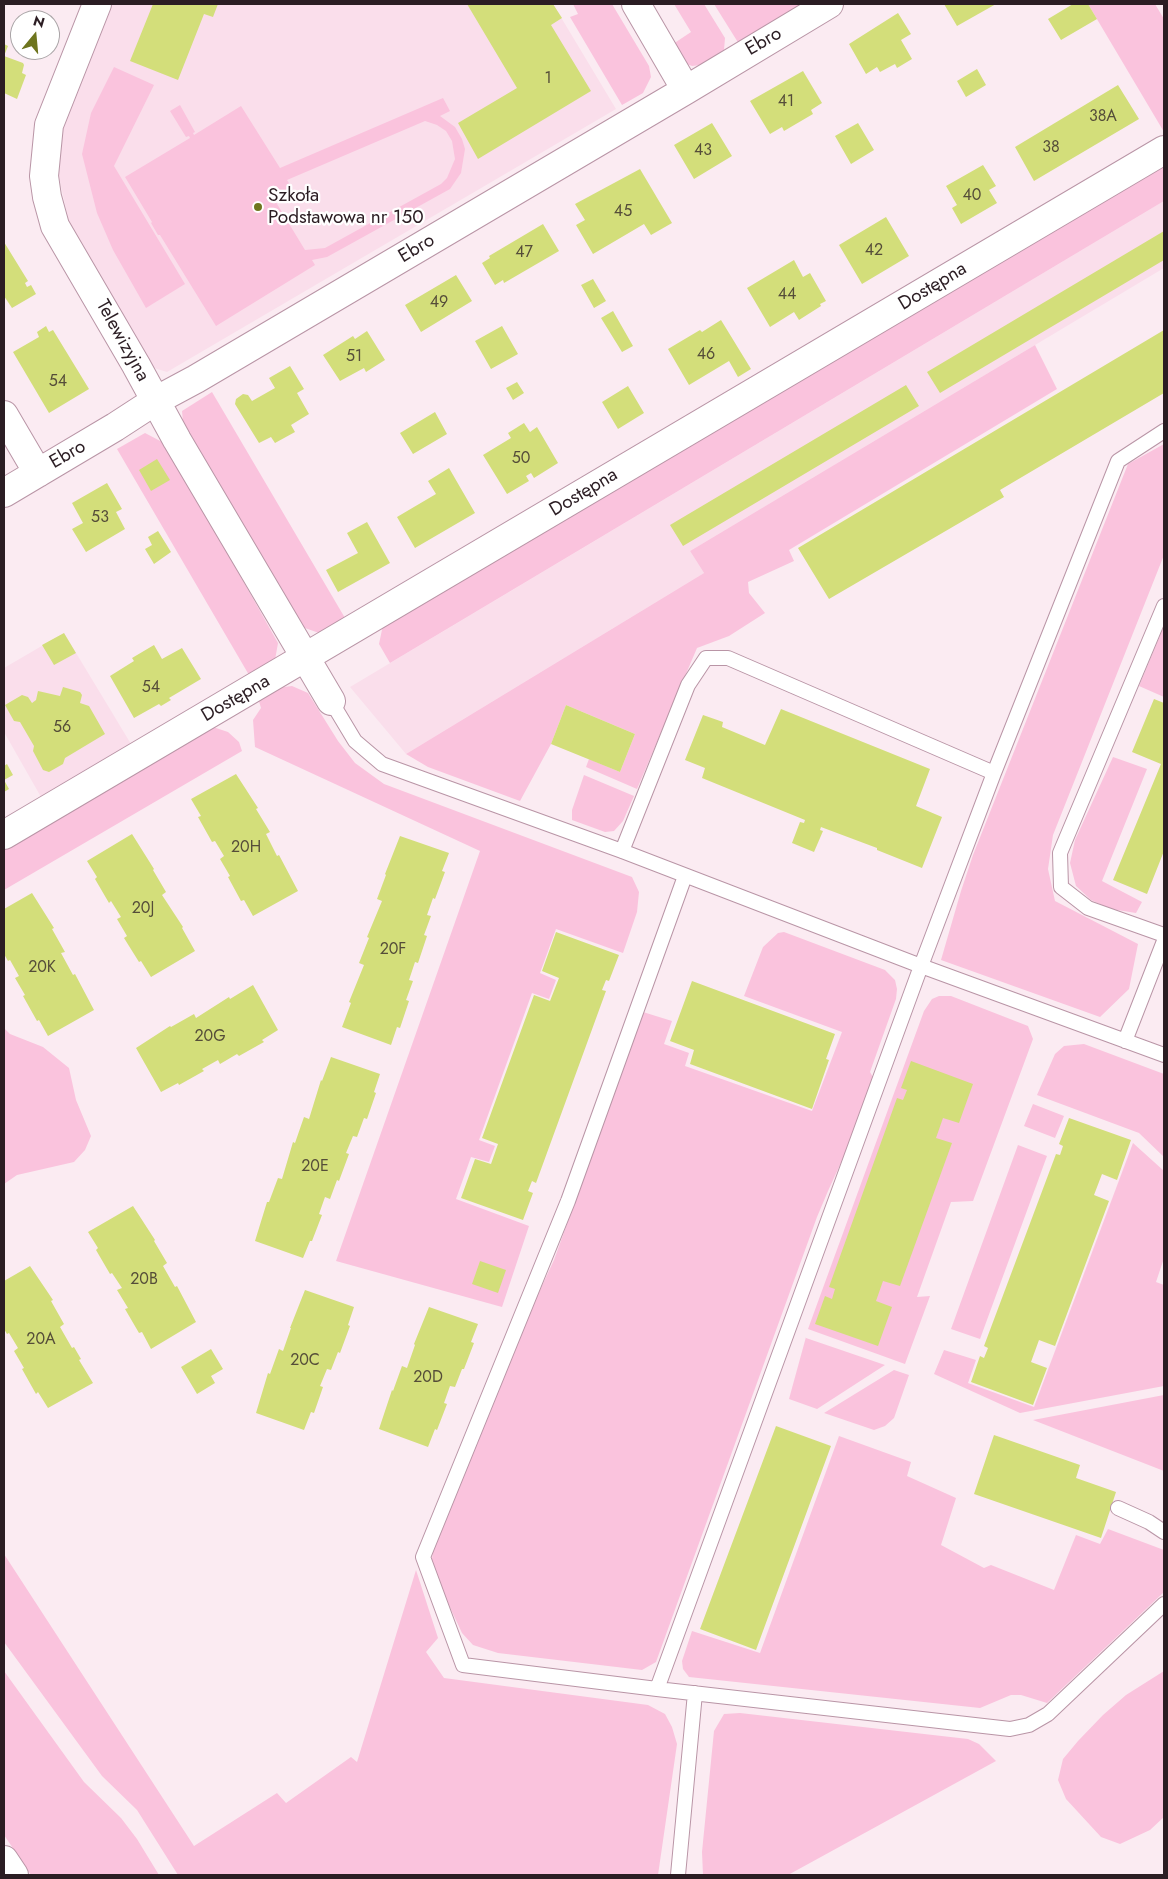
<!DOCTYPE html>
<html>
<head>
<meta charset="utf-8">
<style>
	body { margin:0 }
	#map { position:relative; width:1168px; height:1879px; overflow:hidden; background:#fbebf2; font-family:Jost,sans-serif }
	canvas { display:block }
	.frame { position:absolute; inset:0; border:5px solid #2b1d23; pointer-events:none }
	.north { position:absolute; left:10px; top:10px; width:50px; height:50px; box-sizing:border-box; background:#fff; border:1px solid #aaa5a7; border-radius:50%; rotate:17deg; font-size:14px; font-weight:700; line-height:20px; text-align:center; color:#2b1d23 }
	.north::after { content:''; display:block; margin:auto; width:18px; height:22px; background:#6e751e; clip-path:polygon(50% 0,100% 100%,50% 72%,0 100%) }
</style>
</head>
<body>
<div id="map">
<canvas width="1168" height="1879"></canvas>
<div class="frame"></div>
<div class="north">N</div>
</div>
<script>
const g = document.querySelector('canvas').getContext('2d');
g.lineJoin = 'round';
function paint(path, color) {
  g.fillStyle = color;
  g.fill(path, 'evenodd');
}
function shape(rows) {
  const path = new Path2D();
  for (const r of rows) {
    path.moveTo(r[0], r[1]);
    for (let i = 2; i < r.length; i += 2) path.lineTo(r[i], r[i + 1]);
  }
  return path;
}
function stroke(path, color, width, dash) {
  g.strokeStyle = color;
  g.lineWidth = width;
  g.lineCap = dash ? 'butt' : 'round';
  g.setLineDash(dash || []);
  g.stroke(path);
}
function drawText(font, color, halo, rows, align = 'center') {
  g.font = font + ' Jost,sans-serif';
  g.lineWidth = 4.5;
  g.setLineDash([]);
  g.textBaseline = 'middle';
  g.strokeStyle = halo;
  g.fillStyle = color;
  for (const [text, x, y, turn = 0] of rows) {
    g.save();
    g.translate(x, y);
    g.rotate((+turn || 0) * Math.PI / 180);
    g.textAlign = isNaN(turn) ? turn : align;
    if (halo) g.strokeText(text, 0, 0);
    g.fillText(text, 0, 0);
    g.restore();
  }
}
const built = shape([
	[111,4,553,4,616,109,167,372,154,368,70,227,59,177,58,154,61,129],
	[1164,201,1164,268,690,551,704,573,406,754,350,687],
	[64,633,131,744,41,797,4,732,4,668]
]);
const green = shape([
	[573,4,612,4,649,66,651,77,643,93,622,105,570,17,578,14],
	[674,4,704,4,725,38,724,50,701,65,692,66,684,63,673,44,691,32],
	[714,4,806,4,739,44],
	[1088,4,1155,4,1164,19,1164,132],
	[114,67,154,85,114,166,185,284,146,308,113,250,97,213,82,154,91,113],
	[443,98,450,111,440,116,455,127,462,139,465,149,461,173,450,189,327,257,312,260,315,265,216,326,160,235,158,235,151,223,152,222,125,177,190,138,189,136,186,137,170,111,180,105,195,132,193,133,194,135,241,106,280,168],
	[425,121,437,125,446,131,452,141,455,159,447,178,441,184,325,248,305,250,274,199,292,188,287,180],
	[1164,160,1164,201,390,663,379,644,383,625],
	[1035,345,1057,389,789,550,794,561,748,582,749,593,765,613,729,636,697,648,637,789,586,767,589,759,620,772,635,734,566,705,551,744,520,801,428,767,406,754,704,573,690,551],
	[212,392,345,618,319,633,305,628,298,623,184,433,182,411],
	[145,433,166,444,278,643,275,660,249,675,117,449],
	[1164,444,1164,555,1053,835,1048,869,1055,901,1138,944,1129,989,1100,1017,941,960,961,891,973,855,1128,464],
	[1164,626,1164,697,1139,686],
	[292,686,308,693,338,741,355,763,384,784,632,877,639,892,637,912,623,953,556,929,540,973,556,980,549,999,532,993,479,1140,495,1146,489,1162,471,1157,456,1199,529,1226,502,1307,336,1261,480,851,255,747,253,720,261,708,258,698,276,688],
	[210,726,228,732,239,742,242,751,4,890,4,849],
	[1113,757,1147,769,1102,881,1142,902,1136,913,1111,909,1091,900,1076,886,1070,863,1075,840],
	[584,775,634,796,623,821,614,831,605,832,572,820,572,810],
	[784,932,885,970,895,980,897,989,896,999,870,1072,874,1079,866,1108,828,1191,817,1217,656,1662,642,1670,498,1653,473,1645,462,1633,431,1567,433,1551,526,1320,554,1260,643,1012,672,1021,664,1044,689,1053,685,1066,812,1111,842,1032,744,996,763,947,778,933],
	[939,996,951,996,1028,1026,1033,1039,973,1201,951,1202,917,1297,930,1296,905,1364,808,1329,924,1011,932,999],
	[4,1028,10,1034,43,1047,69,1068,76,1100,91,1136,85,1150,74,1162,17,1175,4,1184],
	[1084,1044,1164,1074,1164,1157,1139,1133,1037,1095,1055,1054,1064,1046],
	[1033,1104,1064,1116,1055,1138,1024,1126],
	[1133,1143,1164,1171,1164,1258,1156,1282,1164,1285,1164,1386,1020,1413,934,1374,944,1350,976,1360,968,1383,1034,1407],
	[1018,1145,1047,1156,980,1339,951,1329],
	[806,1337,806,1338,885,1365,817,1409,789,1399],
	[894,1370,909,1375,894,1418,885,1426,874,1430,824,1413],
	[1164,1395,1164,1471,1033,1420],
	[839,1436,911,1462,907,1476,956,1498,941,1545,984,1568,991,1565,1054,1590,1076,1535,1100,1544,1108,1529,1164,1550,1164,1592,1047,1703,1021,1695,1011,1695,980,1708,689,1677,683,1669,682,1661,692,1631,760,1653],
	[4,1554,194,1846,277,1793,286,1803,351,1757,357,1762,416,1570,438,1638,426,1652,444,1678,648,1705,665,1714,672,1727,677,1744,658,1875,178,1875,137,1810,102,1776,4,1642],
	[4,1671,84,1782,121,1818,137,1839,159,1875,31,1875,4,1835],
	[1164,1671,1164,1817,1150,1830,1120,1844,1101,1837,1066,1799,1058,1780,1063,1759,1078,1741,1103,1715,1126,1695],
	[740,1713,968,1739,979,1744,996,1761,788,1875,703,1875,702,1852,714,1731,724,1714]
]);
const building = shape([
	[153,4,218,4,213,17,204,14,178,80,130,61],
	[467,4,553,4,562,18,551,25,591,91,478,159,458,123,517,88],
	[944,4,996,4,957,26],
	[1073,4,1088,4,1097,19,1061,40,1048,19],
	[898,13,911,34,901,40,912,59,897,68,895,64,880,72,877,67,866,74,849,44],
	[4,44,8,46,4,56,23,63,24,65,22,73,26,75,17,99,4,93],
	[977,69,986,85,966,97,957,81],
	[803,71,822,103,811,110,813,114,784,131,782,127,770,134,750,101],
	[1118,85,1139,119,1034,181,1015,147],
	[712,123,732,156,694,179,674,145],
	[858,123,874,150,851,164,835,136],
	[983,165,996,186,989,190,997,203,961,224,952,208,957,205,946,186],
	[640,169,672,223,651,235,644,224,593,254,576,225,585,220,575,204],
	[886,217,909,256,862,284,839,245],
	[543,224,559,251,504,283,503,280,495,285,482,263,490,258,489,256],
	[1164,231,1164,260,940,393,927,372],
	[4,242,28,281,25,283,27,287,31,285,36,294,12,308,4,296],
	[794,260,803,277,810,273,826,301,820,304,821,306,799,320,794,312,770,327,747,288],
	[456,275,472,301,421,332,405,305],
	[593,279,606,301,594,308,581,285],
	[613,311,633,346,622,352,601,318],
	[721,320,751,369,738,377,729,361,689,385,668,349,700,330,702,332],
	[46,326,49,332,53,330,89,389,49,413,13,352,39,337,37,332],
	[502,326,518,354,491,369,475,341],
	[1164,330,1164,393,1000,490,1004,497,829,599,798,548],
	[367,331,385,360,366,372,364,368,340,381,323,355,353,336,355,339],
	[290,366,304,389,297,393,309,414,291,425,295,432,275,443,271,437,259,443,235,404,236,399,243,394,248,395,252,401,275,388,269,378],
	[517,382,524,393,513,400,506,388],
	[906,385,919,406,683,546,670,525],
	[628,386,644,413,618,429,602,402],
	[435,412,447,434,413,454,400,433],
	[524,423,530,432,537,427,558,463,534,478,531,473,526,476,529,481,507,494,483,455,511,438,508,433],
	[157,459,170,480,151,491,139,470],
	[449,468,475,513,415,548,397,517,436,494,428,481],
	[107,483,122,509,116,512,125,529,86,552,72,529,83,523,72,503],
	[367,522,390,563,338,592,326,570,358,553,347,533],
	[158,531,171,552,154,564,145,549,152,545,148,537],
	[64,633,76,653,54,665,42,645],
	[154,645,162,659,182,648,201,679,169,698,171,700,161,706,159,704,134,718,110,676,134,661,132,658],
	[63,687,80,692,82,695,80,703,89,706,105,734,65,758,63,764,49,772,43,770,33,751,34,746,20,722,14,721,5,705,22,695,28,697,32,703,36,700,38,691,60,696],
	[1154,699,1164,703,1164,851,1147,894,1113,880,1161,764,1132,752],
	[566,705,635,734,620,772,551,744],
	[781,709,930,769,916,806,942,817,922,868,877,850,877,848,821,827,820,830,823,831,814,852,792,843,800,822,804,823,805,820,702,778,705,768,685,760,703,715,723,722,722,727,765,745],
	[7,764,13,775,4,780,9,789,4,792,4,766],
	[236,774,258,808,256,809,270,832,266,834,277,856,279,855,298,891,253,916,244,900,241,901,228,877,230,876,220,859,224,856,215,841,212,842,198,817,201,816,191,799],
	[132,834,154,869,153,870,166,892,162,895,183,927,182,928,195,951,151,977,141,961,139,962,124,938,127,936,117,919,121,917,111,901,109,903,95,879,97,877,87,861],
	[400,836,449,853,442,871,445,872,435,899,433,898,427,915,431,916,424,935,427,936,418,963,415,962,409,980,413,981,406,1000,409,1001,400,1028,397,1027,391,1045,342,1027,351,1003,349,1002,364,965,359,963,369,938,367,937,382,901,377,899,386,875,385,874],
	[32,893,54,928,52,929,65,952,61,953,73,975,75,974,94,1010,48,1036,39,1020,37,1021,23,996,25,995,15,978,19,976,10,960,8,961,4,954,4,909],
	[556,932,619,955,609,981,606,980,602,990,606,991,536,1183,532,1181,528,1191,533,1193,523,1220,461,1198,475,1159,491,1164,498,1144,482,1138,534,995,550,1001,559,978,542,971],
	[692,981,835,1034,826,1059,829,1060,812,1109,690,1064,694,1050,670,1041],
	[253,985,278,1030,262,1040,264,1042,239,1056,237,1054,220,1064,218,1060,202,1069,204,1071,179,1085,178,1083,161,1092,136,1048,170,1026,171,1027,194,1014,196,1018,229,997,230,999],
	[331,1057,380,1074,374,1092,376,1093,367,1119,364,1118,357,1137,353,1136,346,1153,349,1154,339,1181,337,1180,330,1199,325,1197,319,1214,322,1215,312,1241,310,1241,303,1258,255,1241,267,1202,269,1202,278,1178,282,1179,293,1142,295,1143,304,1117,309,1119,321,1080,322,1081],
	[911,1061,973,1084,959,1123,943,1118,936,1138,952,1143,900,1286,883,1281,876,1301,892,1307,878,1346,815,1324,825,1296,832,1299,835,1289,829,1287,897,1098,903,1100,907,1090,901,1088],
	[1069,1118,1131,1140,1117,1180,1102,1174,1094,1195,1109,1201,1055,1346,1039,1340,1031,1362,1047,1368,1033,1405,971,1382,980,1356,984,1358,988,1348,984,1346,1056,1154,1060,1155,1063,1146,1059,1144],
	[133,1206,155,1240,154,1241,167,1263,163,1266,175,1287,177,1286,196,1322,151,1349,142,1332,139,1333,125,1309,128,1308,117,1290,122,1288,112,1273,110,1274,96,1250,98,1248,88,1232],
	[480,1261,506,1270,498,1293,472,1284],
	[30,1266,53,1300,51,1301,64,1324,60,1327,72,1348,74,1347,81,1359,79,1360,93,1383,48,1408,38,1392,36,1394,22,1369,24,1368,14,1351,18,1348,9,1333,7,1334,4,1329,4,1281],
	[305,1290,354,1307,348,1325,350,1326,340,1353,338,1352,331,1370,327,1369,320,1386,323,1387,314,1413,311,1412,304,1430,256,1413,268,1373,270,1374,279,1349,283,1351,291,1328,290,1328],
	[429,1307,478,1324,471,1342,474,1343,464,1369,462,1369,455,1387,450,1386,444,1403,447,1404,437,1430,435,1429,428,1447,379,1429,392,1390,393,1391,402,1366,407,1368,415,1345,414,1344],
	[211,1349,223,1369,211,1376,215,1383,197,1394,181,1367],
	[776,1426,831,1446,756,1650,700,1629],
	[994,1435,1080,1465,1076,1478,1116,1492,1101,1538,974,1494]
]);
const lane = shape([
	[1164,431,1118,461,994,773,921,966,657,1689,1010,1729,1029,1725,1048,1714,1164,1604],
	[1164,606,1060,853,1061,887,1088,908,1164,935],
	[331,701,355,741,382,764,622,851,921,966,1164,1055],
	[622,851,688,685,706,658,728,658,994,773],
	[1125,1041,1164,941],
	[1118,1508,1149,1522,1164,1532],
	[657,1689,463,1665,423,1557,568,1201,685,876],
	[678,1875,695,1693]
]);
const street = shape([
	[97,4,49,125,44,176,47,197,55,226,136,365,177,440,331,701],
	[636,4,686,90],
	[4,415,38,473],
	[4,493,115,427,155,401,196,379,686,90,829,4],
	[4,835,1164,150]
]);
const secondary = shape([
	[4,1860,14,1875]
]);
const markers = [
	[258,207,5,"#6e751e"]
];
const numberNames = [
	["1",548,79],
	["41",786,102],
	["38A",1103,117],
	["38",1051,148],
	["43",703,151],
	["40",972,196],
	["45",623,212],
	["42",874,251],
	["47",524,253],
	["44",787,295],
	["49",439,303],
	["46",706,355],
	["51",354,357],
	["54",58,382],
	["50",521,459],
	["53",100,518],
	["54",151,688],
	["56",62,728],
	["20H",246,848],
	["20J",143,909],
	["20F",393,950],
	["20K",42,968],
	["20G",210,1037],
	["20E",315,1167],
	["20B",144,1280],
	["20A",41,1340],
	["20C",305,1361],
	["20D",428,1378]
];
const streetNames = [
	["Ebro",764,42,-30],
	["Ebro",417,249,-31],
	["Dostępna",933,287,-31],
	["Telewizyjna",122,341,61],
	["Ebro",68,455,-30],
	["Dostępna",584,493,-31],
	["Dostępna",236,699,-30]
];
const poiNames = [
	["Szkoła",268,196],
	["Podstawowa nr 150",268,218]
];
paint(built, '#fadeeb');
paint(green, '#fac3dd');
paint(building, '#d3de7a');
stroke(lane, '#b995a6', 16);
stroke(street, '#b995a6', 30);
stroke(secondary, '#b995a6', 30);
stroke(lane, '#fff', 14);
stroke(street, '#fff', 28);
stroke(secondary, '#fff', 28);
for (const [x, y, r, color] of markers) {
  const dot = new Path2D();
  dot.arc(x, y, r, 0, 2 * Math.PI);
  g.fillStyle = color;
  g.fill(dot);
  stroke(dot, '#fff', 2);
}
drawText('16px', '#554d39', null, numberNames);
drawText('19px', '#2b1d23', '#fff', streetNames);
drawText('19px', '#2b1d23', '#fff', poiNames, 'left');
</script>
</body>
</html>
